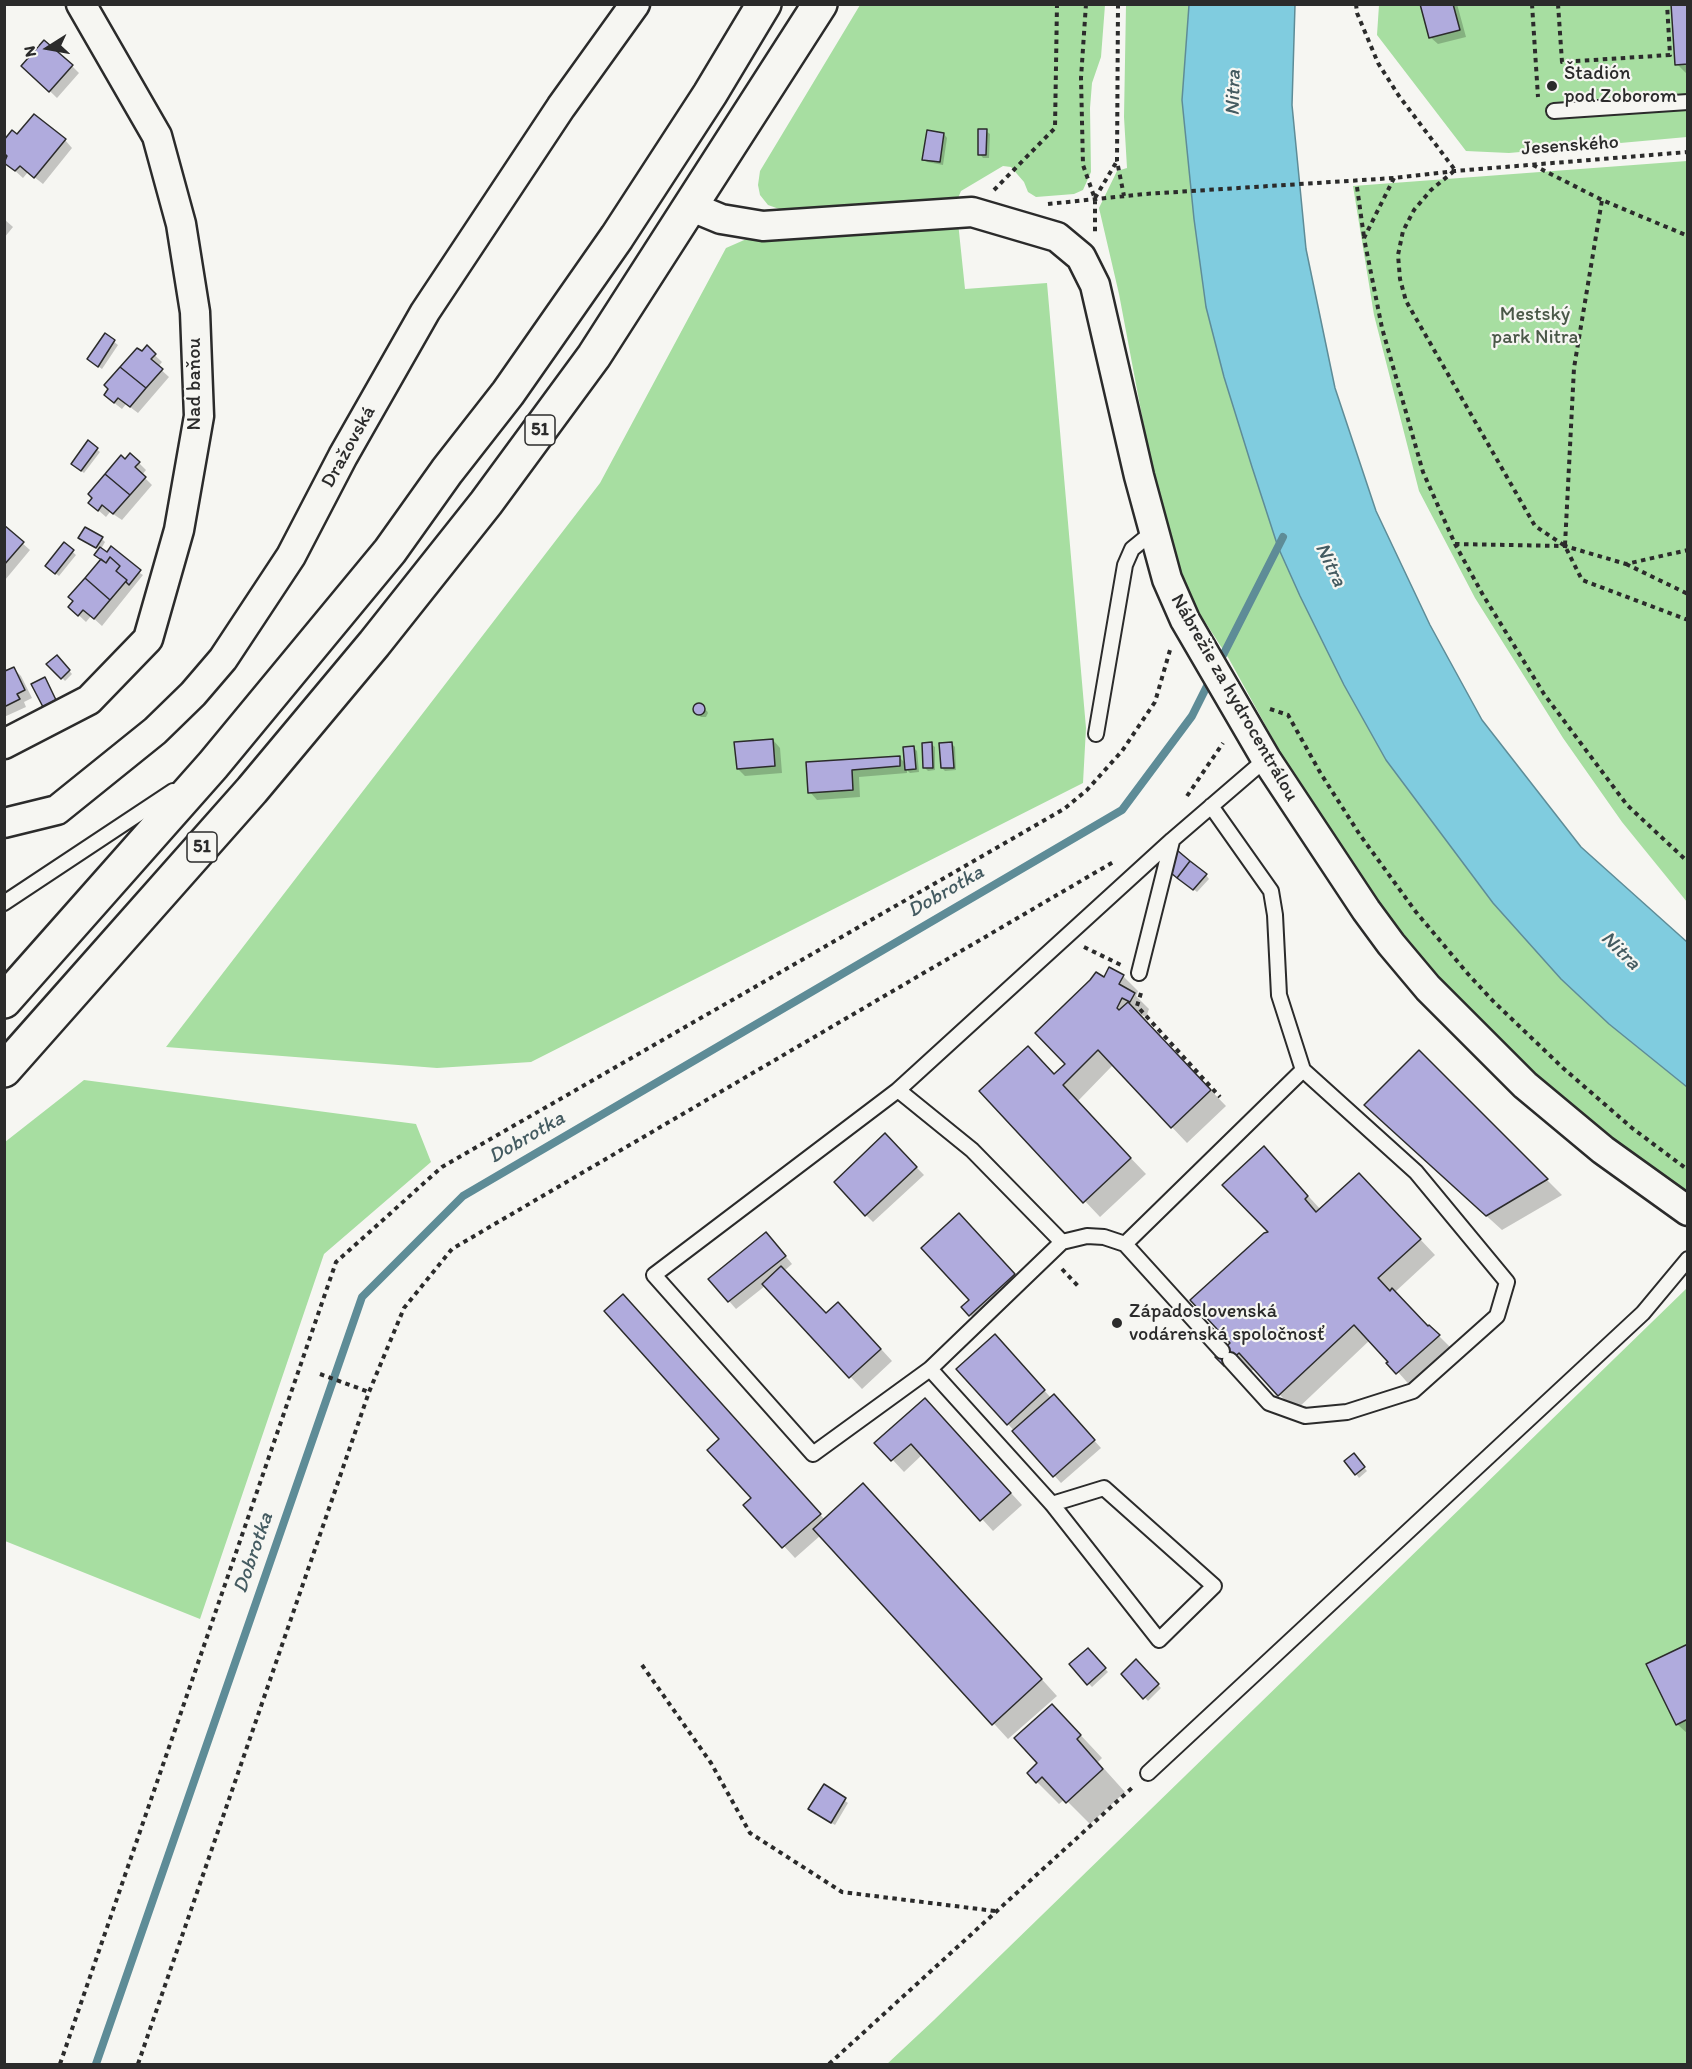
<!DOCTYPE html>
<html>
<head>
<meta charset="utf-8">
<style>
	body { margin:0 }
	#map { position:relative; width:1692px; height:2069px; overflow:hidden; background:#f6f6f2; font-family:Itim,sans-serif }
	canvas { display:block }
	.frame { position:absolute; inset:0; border:6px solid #2b2b2b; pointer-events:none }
	.north { position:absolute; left:18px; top:18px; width:60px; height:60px; -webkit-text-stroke:4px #f6f6f2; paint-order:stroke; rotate:259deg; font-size:16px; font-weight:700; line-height:24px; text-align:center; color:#2b2b2b }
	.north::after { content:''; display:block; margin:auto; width:21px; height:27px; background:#2b2b2b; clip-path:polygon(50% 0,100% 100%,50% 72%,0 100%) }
</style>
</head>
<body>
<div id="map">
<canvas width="1692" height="2069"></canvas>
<div class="frame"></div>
<div class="north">N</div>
</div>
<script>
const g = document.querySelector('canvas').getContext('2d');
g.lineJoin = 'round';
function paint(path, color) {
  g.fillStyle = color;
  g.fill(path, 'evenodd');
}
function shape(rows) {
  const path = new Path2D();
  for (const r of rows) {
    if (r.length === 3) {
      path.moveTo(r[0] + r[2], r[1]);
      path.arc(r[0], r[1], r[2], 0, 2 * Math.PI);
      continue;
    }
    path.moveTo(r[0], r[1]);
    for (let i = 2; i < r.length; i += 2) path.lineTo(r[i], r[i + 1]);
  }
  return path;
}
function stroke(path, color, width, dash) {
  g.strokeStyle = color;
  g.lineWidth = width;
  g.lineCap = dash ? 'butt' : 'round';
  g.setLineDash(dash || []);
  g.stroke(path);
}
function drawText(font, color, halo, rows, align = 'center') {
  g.font = font + ' Itim,sans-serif';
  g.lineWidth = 4.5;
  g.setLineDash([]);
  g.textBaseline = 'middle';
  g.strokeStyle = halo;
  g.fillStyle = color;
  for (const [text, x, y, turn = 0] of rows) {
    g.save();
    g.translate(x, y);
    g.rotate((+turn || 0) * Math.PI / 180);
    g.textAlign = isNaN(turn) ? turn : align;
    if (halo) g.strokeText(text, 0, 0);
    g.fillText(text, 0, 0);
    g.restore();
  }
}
const green = shape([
	[860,5,1105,5,1101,57,1092,83,1090,108,1091,172,1083,190,1074,194,1036,197,1028,192,1024,182,1011,167,1003,166,961,191,956,203,965,289,1047,283,1086,728,1083,783,531,1062,437,1068,166,1047,600,483,726,248,808,212,782,210,768,205,760,195,758,185,760,171],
	[1126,5,1189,5,1182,100,1194,219,1206,307,1224,377,1344,685,1386,760,1493,903,1561,979,1609,1024,1687,1087,1687,1197,1605,1134,1540,1078,1454,998,1405,941,1341,849,1290,770,1229,659,1189,597,1169,535,1148,448,1119,294,1099,208,1117,171,1127,168,1124,117],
	[1379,5,1687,5,1687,137,1509,153,1466,151,1377,35],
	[1687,161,1688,161,1687,902,1622,822,1563,738,1475,598,1419,491,1374,315,1353,186],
	[84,1080,416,1124,431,1162,324,1254,200,1619,5,1541,5,1142],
	[1687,1288,1687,2064,887,2064,934,2020]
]);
const water = shape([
	[1189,5,1295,5,1292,105,1306,249,1335,388,1376,511,1430,625,1482,720,1581,847,1687,942,1687,1087,1609,1024,1561,979,1493,903,1386,760,1344,685,1300,596,1278,547,1252,467,1224,377,1206,307,1194,219,1182,100,1189,5]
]);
const shadow = shape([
	[1422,4,1457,4,1466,37,1438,44,1430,37],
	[1688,4,1688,75,1677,64],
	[72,66,79,73,57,98,31,73],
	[986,131,990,134,989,158,983,158,980,154],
	[944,134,947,138,943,165,927,162,924,159],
	[18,137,65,140,72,148,43,184,28,172,23,178,13,169,9,156],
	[4,219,13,227,4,238],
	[105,335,118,345,102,369,92,362],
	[147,348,162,362,158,367,169,377,138,413,126,404,122,409,113,402],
	[88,442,100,452,84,473,76,467],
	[125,461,139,463,146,470,142,475,152,485,122,520,110,512,106,517,98,510],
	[4,527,30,550,5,580,4,579],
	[102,539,105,542,101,549,143,575,102,626,91,616,86,622,70,607,102,560,100,550,84,541],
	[64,544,76,555,59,576,50,569],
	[57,657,72,674,65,681,49,664],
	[4,667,8,671,13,668,21,676,32,698,24,702,26,707,4,717],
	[45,679,59,704,48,709,45,706],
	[698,705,707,711,708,713,706,717,701,717,695,711],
	[773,740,780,748,782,773,745,776,738,769],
	[951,743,955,747,956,770,945,771,942,768],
	[931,744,935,747,935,770,928,771,924,767],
	[914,748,917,751,919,772,910,773,907,770,907,773,859,777,860,797,817,800,810,792,807,764,899,757,906,764],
	[1157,860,1206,875,1209,879,1197,892],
	[1123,976,1138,991,1136,996,1149,1009,1146,1017,1136,1013,1226,1106,1187,1143,1113,1065,1077,1102,1146,1174,1100,1217,981,1091,1055,1076,1067,1065,1105,979],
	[1419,1052,1562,1195,1502,1230,1381,1120],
	[885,1135,924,1175,873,1222,866,1215],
	[1279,1164,1321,1210,1374,1190,1435,1255,1395,1292,1454,1351,1413,1389,1370,1340,1295,1411,1255,1368,1240,1381,1217,1357,1232,1343,1271,1232],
	[970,1226,1025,1286,981,1326,963,1307,971,1300],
	[774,1242,792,1264,784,1271,826,1315,850,1315,892,1361,862,1389,765,1286,736,1309,729,1301],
	[634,1307,825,1520,879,1500,1057,1696,1008,1739,821,1535,795,1558,746,1505,753,1498,721,1439],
	[1006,1347,1051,1398,1061,1404,1101,1448,1061,1483,1008,1424],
	[936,1411,1022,1505,993,1531,923,1454,904,1472,877,1443],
	[1353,1455,1367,1471,1359,1478,1346,1461],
	[1688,1645,1688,1734,1677,1724],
	[1088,1650,1108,1672,1092,1687,1071,1665],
	[1136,1661,1161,1688,1148,1701,1123,1674],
	[1074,1728,1102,1758,1098,1762,1125,1792,1090,1824,1065,1799,1059,1804,1037,1782],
	[824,1786,848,1803,835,1825,813,1812]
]);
const stream = shape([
	[1218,665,1283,537],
	[96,2064,362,1297,463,1196,1122,810,1192,716,1212,676]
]);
const building = shape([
	[1420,4,1453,4,1460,30,1429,38,1420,4],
	[1671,4,1688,4,1688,64,1675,65,1671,4],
	[44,40,73,65,49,92,21,66,44,40],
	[34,114,66,139,34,178,20,166,15,171,4,163,7,156,4,153,4,140,12,130,17,134,34,114],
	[978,129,987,129,986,155,978,155,978,129],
	[927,130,944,133,940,162,922,160,927,130],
	[105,333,115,340,98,367,87,359,105,333],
	[147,345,156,354,151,359,163,369,146,388,120,367,137,348,142,351,147,345],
	[120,367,146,388,130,407,118,398,114,403,104,395,108,389,104,385,120,367],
	[88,440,98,448,81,471,71,464,88,440],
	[130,453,140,462,135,467,146,477,130,495,105,474,121,455,125,459,130,453],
	[105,474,130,495,113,514,102,505,98,511,88,503,92,498,88,494,105,474],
	[4,525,24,542,4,565,4,525],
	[85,527,103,537,96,548,78,538,85,527],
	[64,542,74,550,55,574,45,566,64,542],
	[111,546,141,570,129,585,126,582,127,580,116,571,120,566,110,557,106,563,94,555,100,547,107,552,111,546],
	[110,557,120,566,116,571,127,580,110,600,85,578,101,559,106,563,110,557],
	[85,578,110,600,94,619,83,610,78,616,68,607,73,601,68,597,85,578],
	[57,655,70,670,61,679,46,664,57,655],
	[14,667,25,690,17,694,20,699,4,707,4,669,5,671,14,667],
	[45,677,56,700,43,707,31,684,45,677],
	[699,709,6],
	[773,739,775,766,737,769,734,742,773,739],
	[932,742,933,768,923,768,922,743,932,742],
	[952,742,954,768,941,768,939,743,952,742],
	[914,746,916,769,905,770,903,747,914,746],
	[900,756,900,766,852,770,853,790,808,793,806,762,900,756],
	[1165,840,1190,861,1177,878,1152,857,1165,840],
	[1190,861,1207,874,1193,890,1177,878,1190,861],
	[1109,967,1124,975,1119,984,1135,993,1130,1002,1122,998,1117,1008,1119,1010,1128,1002,1211,1090,1171,1128,1098,1050,1063,1085,1131,1158,1083,1203,979,1091,1028,1046,1054,1074,1065,1064,1035,1033,1090,980,1096,972,1104,977,1109,967],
	[1419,1050,1548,1179,1486,1216,1364,1105,1419,1050],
	[885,1133,917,1167,865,1216,834,1182,885,1133],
	[1264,1146,1308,1196,1305,1199,1316,1212,1359,1173,1421,1239,1378,1278,1390,1291,1392,1288,1428,1326,1429,1325,1440,1335,1396,1374,1386,1363,1388,1362,1354,1325,1278,1396,1239,1353,1224,1366,1215,1357,1230,1343,1190,1300,1264,1233,1268,1232,1222,1185,1264,1146],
	[959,1213,1015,1274,969,1316,961,1307,969,1300,921,1248,959,1213],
	[766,1232,786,1256,728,1302,708,1279,766,1232],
	[781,1266,826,1313,838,1302,881,1349,849,1378,762,1284,781,1266],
	[623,1294,821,1514,782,1548,743,1505,751,1498,707,1450,719,1439,604,1311,623,1294],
	[995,1334,1045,1390,1007,1425,956,1369,995,1334],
	[1054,1394,1095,1440,1053,1477,1012,1431,1054,1394],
	[925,1398,1011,1493,980,1521,911,1444,891,1461,874,1443,925,1398],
	[1354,1453,1365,1467,1355,1475,1344,1461,1354,1453],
	[863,1483,1042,1679,992,1725,813,1529,863,1483],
	[1688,1644,1688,1719,1676,1725,1646,1664,1688,1644],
	[1088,1648,1106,1668,1087,1685,1069,1664,1088,1648],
	[1136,1659,1159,1684,1143,1699,1121,1674,1136,1659],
	[1052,1704,1081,1735,1077,1739,1103,1769,1066,1803,1042,1777,1036,1783,1027,1773,1037,1763,1014,1738,1052,1704],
	[824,1784,846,1798,831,1823,808,1809,824,1784]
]);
const path = shape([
	[1086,4,1081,78,1083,165,1095,199,1095,233],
	[1118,4,1117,161,1124,196],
	[1356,4,1357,13,1378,63,1399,96,1455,170],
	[1532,4,1538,97],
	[1558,4,1562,62,1670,55,1667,4],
	[1533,165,1602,200,1688,236],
	[1454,171,1431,190,1414,210,1403,231,1398,255,1400,279,1406,301,1535,526,1565,546,1582,580,1688,620],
	[1394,178,1364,238,1382,328,1423,472,1455,544,1483,595,1544,694,1627,805,1688,862],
	[1357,187,1364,237],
	[994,190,1055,128,1057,4],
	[1095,198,1117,161],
	[1048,204,1145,194,1394,178,1455,171,1688,152],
	[1455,544,1565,546,1626,564,1688,550],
	[1565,545,1574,368,1602,200],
	[1626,564,1688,594],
	[1270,709,1288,715,1321,774,1360,835,1416,912,1468,974,1494,1002,1563,1068,1632,1128,1688,1170],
	[1187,796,1223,743],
	[1084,947,1121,965],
	[1141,993,1137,1006,1220,1097],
	[1062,1269,1078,1286],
	[320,1374,369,1392],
	[642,1665,711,1763,750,1833,842,1892,995,1911],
	[60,2064,336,1262,442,1167,1064,809,1087,790,1122,751,1155,702,1170,650],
	[138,2064,369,1392,404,1308,452,1249,1115,861],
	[829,2064,1134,1786]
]);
const service = shape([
	[1554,111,1688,102],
	[1096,734,1125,565,1132,549,1154,531],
	[4,903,173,791],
	[1139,973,1172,841],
	[898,1090,654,1275,813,1454,930,1369,1062,1242,972,1150,898,1090,1172,840,1266,759],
	[1062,1242,1087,1236,1104,1237,1125,1244,1303,1070,1279,995,1275,915,1271,891,1211,806],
	[1125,1244,1222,1351],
	[1230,1360,1269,1403,1305,1416,1347,1412,1413,1391,1497,1316,1507,1282,1416,1172,1303,1070],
	[930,1369,1052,1504,1159,1640,1214,1586,1104,1488,1052,1504],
	[1148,1773,1643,1313,1688,1259]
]);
const minor = shape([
	[692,207,721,219,763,226,972,212,1057,237,1081,257,1095,285,1139,476,1167,579,1185,620,1266,759,1366,910,1391,944,1428,988,1525,1085,1603,1150,1688,1211],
	[4,744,89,700,148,639,179,530,199,416,195,312,181,224,157,136,81,4],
	[4,823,57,810,155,731,193,694,223,659,291,556,343,456,425,312,561,107,635,4]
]);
const primary = shape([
	[4,1001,213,765,390,551,447,471,508,393,617,237,710,94,764,4],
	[4,1070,252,790,374,644,486,503,594,356,820,4]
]);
const markers = [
	[1552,86,6,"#2b2b2b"],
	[1117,1323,6,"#2b2b2b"]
];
const shields = [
	[540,430,30],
	[202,847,30]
];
const shieldNames = [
	["51",540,430],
	["51",202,847]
];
const poiNames = [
	["Štadión",1564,74],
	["pod Zoborom",1564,97],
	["Západoslovenská",1129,1312],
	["vodárenská spoločnosť",1129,1335]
];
const streetNames = [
	["Jesenského",1570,146,-4],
	["Nad baňou",195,384,-90],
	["Dražovská",349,447,-61],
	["Nábrežie za hydrocentrálou",1234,698,60]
];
const parkNames = [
	["Mestský",1535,315],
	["park Nitra",1535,338]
];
const waterNames = [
	["Nitra",1234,93,-89],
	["Nitra",1330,565,64],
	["Dobrotka",946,892,-30],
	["Nitra",1620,951,44],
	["Dobrotka",527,1138,-30],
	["Dobrotka",254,1553,-71]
];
paint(green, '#a7dea1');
paint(water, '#80ccdf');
stroke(water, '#5e8c97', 1.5);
paint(shadow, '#0003');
stroke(stream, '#5e8c97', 8);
paint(building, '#b0abdd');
stroke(building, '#2b2b2b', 1.5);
stroke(service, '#2b2b2b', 18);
stroke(minor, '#2b2b2b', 33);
stroke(primary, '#2b2b2b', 38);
stroke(path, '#2b2b2b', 4, [4.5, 4.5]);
stroke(service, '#f6f6f2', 14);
stroke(minor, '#f6f6f2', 28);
stroke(primary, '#f6f6f2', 33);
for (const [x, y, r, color] of markers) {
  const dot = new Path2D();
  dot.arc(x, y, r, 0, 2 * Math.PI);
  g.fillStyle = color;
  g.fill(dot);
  stroke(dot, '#f6f6f2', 2);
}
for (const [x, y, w] of shields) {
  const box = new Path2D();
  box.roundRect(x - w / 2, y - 15, w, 30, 4.5);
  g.fillStyle = '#f6f6f2';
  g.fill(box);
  stroke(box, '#2b2b2b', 1.5);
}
drawText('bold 18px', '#2b2b2b', null, shieldNames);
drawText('20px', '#2b2b2b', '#f6f6f2', poiNames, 'left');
drawText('20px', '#2b2b2b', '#f6f6f2', streetNames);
drawText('20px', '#4a5848', '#f6f6f2', parkNames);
drawText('italic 21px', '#445b61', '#f6f6f2', waterNames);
</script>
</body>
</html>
